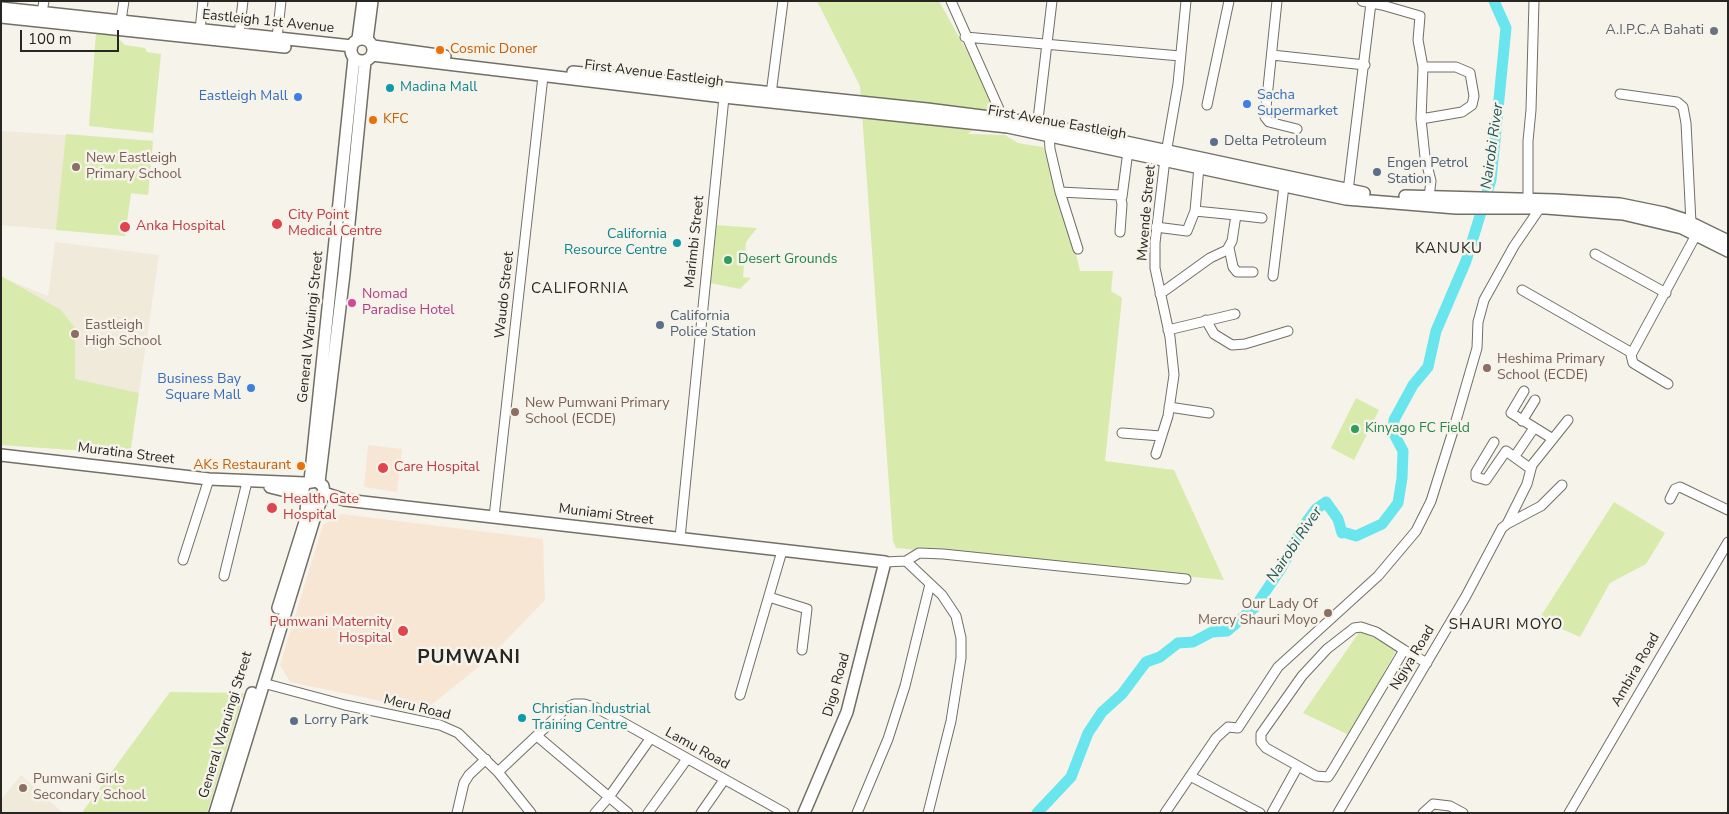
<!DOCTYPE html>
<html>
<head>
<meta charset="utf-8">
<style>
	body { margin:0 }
	#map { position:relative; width:1729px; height:814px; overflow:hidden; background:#f6f3ea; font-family:"Nunito Sans",sans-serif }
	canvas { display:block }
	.frame { position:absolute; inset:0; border:2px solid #272623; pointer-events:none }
	.scale { position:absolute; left:20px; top:30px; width:99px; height:22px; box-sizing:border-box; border:2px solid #272623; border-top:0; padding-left:6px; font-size:15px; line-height:18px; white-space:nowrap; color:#272623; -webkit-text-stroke:4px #f6f3ea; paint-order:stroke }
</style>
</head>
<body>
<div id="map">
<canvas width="1729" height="814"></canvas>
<div class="frame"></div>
<div class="scale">100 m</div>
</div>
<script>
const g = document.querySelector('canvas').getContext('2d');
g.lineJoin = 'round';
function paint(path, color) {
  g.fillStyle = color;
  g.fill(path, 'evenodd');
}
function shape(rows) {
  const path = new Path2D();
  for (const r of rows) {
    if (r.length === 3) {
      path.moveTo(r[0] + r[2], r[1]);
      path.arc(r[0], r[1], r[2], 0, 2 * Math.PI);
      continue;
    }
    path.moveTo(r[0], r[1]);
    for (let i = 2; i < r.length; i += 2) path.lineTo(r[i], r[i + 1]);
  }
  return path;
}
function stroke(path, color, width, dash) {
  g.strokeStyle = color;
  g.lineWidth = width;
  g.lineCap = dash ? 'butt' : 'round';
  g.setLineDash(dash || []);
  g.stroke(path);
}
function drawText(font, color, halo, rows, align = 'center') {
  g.font = font + ' "Nunito Sans",sans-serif';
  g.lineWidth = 5;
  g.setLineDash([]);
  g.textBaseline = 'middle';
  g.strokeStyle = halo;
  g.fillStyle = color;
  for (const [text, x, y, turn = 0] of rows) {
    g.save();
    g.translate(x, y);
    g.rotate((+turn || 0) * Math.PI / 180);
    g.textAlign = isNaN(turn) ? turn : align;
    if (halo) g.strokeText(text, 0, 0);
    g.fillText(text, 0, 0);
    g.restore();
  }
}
const built = shape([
	[1,131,153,141,148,195,131,193,125,236,1,225],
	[55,242,159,255,130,454,1,445,1,277,48,296],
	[21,775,63,813,1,813,1,800]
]);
const medical = shape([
	[368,445,402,449,397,492,364,487],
	[342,514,543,539,545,600,486,661,425,710,290,682,280,665,323,525]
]);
const green = shape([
	[817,1,939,1,998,107,968,134,1005,135,1018,143,1043,147,1070,228,1080,271,1113,271,1111,291,1122,298,1105,461,1174,470,1224,580,896,548,893,541,860,86],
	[96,32,113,33,125,45,145,48,147,52,161,54,153,133,89,126],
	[66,134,153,141,148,195,131,193,125,236,56,230],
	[715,225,757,228,746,242,743,277,751,278,740,289,710,283],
	[1,276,61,310,75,328,75,379,139,393,130,454,1,445],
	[1356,398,1379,410,1354,460,1331,448],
	[1614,502,1665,533,1646,564,1610,583,1580,637,1539,619],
	[1360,631,1397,649,1349,735,1303,713],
	[170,692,244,693,207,813,85,813,83,811]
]);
const river = shape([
	[1037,813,1071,777,1088,733,1102,712,1122,694,1146,662,1160,657,1178,643,1193,642,1212,632,1227,631,1255,607,1282,567,1302,528,1316,509,1326,502,1338,519,1342,533,1343,532,1356,536,1382,524,1398,503,1402,478,1403,451,1393,432,1394,420,1413,385,1428,367,1436,331,1466,261,1491,180,1506,28,1494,1]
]);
const minor = shape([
	[951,1,1003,118],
	[1277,1,1265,117,1269,122,1297,129],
	[1362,1,1382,5,1420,16,1418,40,1423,67,1421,119,1425,157,1431,181,1429,197],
	[42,12,44,1],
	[121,20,124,1],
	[200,30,203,1],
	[239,34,243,1],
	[965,37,1180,56],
	[277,38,281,1],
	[1272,55,1365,65],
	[771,94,783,1],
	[1620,94,1677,102,1683,107,1686,123,1691,223],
	[1207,105,1229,1],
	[1421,119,1462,112,1472,105,1474,96,1470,73,1456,67,1423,67],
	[1037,128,1052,1],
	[1049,134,1050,149,1060,192,1120,195,1122,204,1120,232],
	[1348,191,1371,3],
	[1060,192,1078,249],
	[1122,197,1128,151],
	[1528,199,1528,141,1531,110,1534,1],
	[1195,211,1199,167],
	[1156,227,1187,231,1195,211,1236,215],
	[1229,248,1233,267,1237,272,1253,272],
	[1595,254,1666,293],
	[1273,276,1284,186],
	[1522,290,1632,353],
	[1160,294,1210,258,1227,250,1232,241,1236,215,1262,218],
	[1206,320,1214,334,1232,345,1245,344,1288,331],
	[1168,330,1235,314],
	[1668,384,1633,363,1631,355,1696,235],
	[1524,391,1511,413,1553,439],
	[1169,407,1209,413],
	[1522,421,1535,400],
	[1122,433,1161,436],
	[1494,442,1476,472,1476,477,1486,480,1506,451,1531,469],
	[1156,454,1168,416,1174,375,1170,337,1155,268,1155,243,1165,159,1178,84,1186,1],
	[1515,456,1534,428],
	[1670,499,1675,489,1680,487,1728,510],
	[494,517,543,76],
	[1507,524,1527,484,1532,465,1568,420],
	[680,538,724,97],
	[183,560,209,479],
	[906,561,919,553,943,554,1186,579],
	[885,562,906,561,942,595,956,616,961,638,961,658,951,721,928,813],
	[224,576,247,482],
	[769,597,807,609,802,650],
	[1361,627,1376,632,1404,650,1332,771,1328,777,1316,776,1266,748,1261,742,1261,734,1302,676,1327,649,1354,628,1361,627],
	[1404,650,1427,663],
	[263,683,345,705,440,725,458,733,498,772,531,813],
	[740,695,782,551],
	[537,736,628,813],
	[498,772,566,708,574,704,584,704,597,708,785,813],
	[1190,776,1260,813],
	[457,813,464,783,469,775,486,759],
	[595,813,609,797,650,739],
	[648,813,687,759],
	[701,813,724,780],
	[857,813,888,739,905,686,930,584],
	[1165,813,1216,738,1228,727,1238,728,1278,667,1378,576,1416,531,1431,501,1453,431,1477,348,1478,322,1484,300,1514,246,1540,208],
	[1272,813,1298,766],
	[1338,813,1466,596,1502,528,1507,524,1541,506,1562,485],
	[1423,813,1433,804,1450,806,1463,813],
	[1569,813,1728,542]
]);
const major = shape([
	[1,8,352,46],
	[1,17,285,47],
	[362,50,11],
	[358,39,363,1],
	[367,40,372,1],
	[373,46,445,56],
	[372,55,724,97,1008,127,1346,199,1456,208,1546,208,1623,214,1682,228,1728,251],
	[573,72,927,109,1037,123,1364,193],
	[1405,196,1555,200,1620,204,1664,213,1683,219,1728,241],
	[1,455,209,479,305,483],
	[310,481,354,58],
	[319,482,344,274,365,61],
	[270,487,302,495],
	[324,493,345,500,885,562,847,712,804,813],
	[278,608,305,522,307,501],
	[215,813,252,693],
	[224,813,316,513,324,493,323,486,317,481,305,483,302,492,304,498,314,503,321,499]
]);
const markers = [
	[1714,31,5,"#6b7280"],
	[440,50,5,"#e8710a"],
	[390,88,5,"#0f9aa8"],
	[298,97,5,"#3f7fe0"],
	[1247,104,5,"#3f7fe0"],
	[373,120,5,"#e8710a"],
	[1214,142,5,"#5c6f8a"],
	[76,167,5,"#8d6e63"],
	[1377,172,5,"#5c6f8a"],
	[277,224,6,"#e0444e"],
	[125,227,6,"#e0444e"],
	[677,243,5,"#0f9aa8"],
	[728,260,5,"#2e9e5b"],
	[352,303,5,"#d1479c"],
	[660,325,5,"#5c6f8a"],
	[75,334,5,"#8d6e63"],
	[1487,368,5,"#8d6e63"],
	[251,388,5,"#3f7fe0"],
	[515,412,5,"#8d6e63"],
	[1355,429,5,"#2e9e5b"],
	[301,466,5,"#e8710a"],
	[383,468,6,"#e0444e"],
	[272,508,6,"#e0444e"],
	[1328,613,5,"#8d6e63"],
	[403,631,6,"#e0444e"],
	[522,718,5,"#0f9aa8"],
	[294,721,5,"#5c6f8a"],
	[23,788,5,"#8d6e63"]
];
const streetNames = [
	["Eastleigh 1st Avenue",268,22,6],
	["First Avenue Eastleigh",654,74,7],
	["First Avenue Eastleigh",1057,123,10],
	["Mwende Street",1147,213,-85],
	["Marimbi Street",695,242,-84],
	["Waudo Street",505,295,-84],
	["General Waruingi Street",311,327,-84],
	["Muratina Street",126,454,7],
	["Muniami Street",606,515,7],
	["Ngiya Road",1413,658,-59],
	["Ambira Road",1636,670,-60],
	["Digo Road",837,685,-74],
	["Meru Road",417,708,14],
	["General Waruingi Street",226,725,-73],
	["Lamu Road",697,749,29]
];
const worshipNames = [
	["A.I.P.C.A Bahati",1704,31]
];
const foodNames = [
	["Cosmic Doner",450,50],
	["KFC",383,120],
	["AKs Restaurant",291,466,"right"]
];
const cultureNames = [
	["Madina Mall",400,88],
	["California",667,235,"right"],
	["Resource Centre",667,251,"right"],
	["Christian Industrial",532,710],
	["Training Centre",532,726]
];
const shopNames = [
	["Sacha",1257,96,"left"],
	["Supermarket",1257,112,"left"],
	["Eastleigh Mall",288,97],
	["Business Bay",241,380],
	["Square Mall",241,396]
];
const serviceNames = [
	["Delta Petroleum",1224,142],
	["Engen Petrol",1387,164],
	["Station",1387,180],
	["California",670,317],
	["Police Station",670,333],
	["Lorry Park",304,721]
];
const educationNames = [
	["New Eastleigh",86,159],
	["Primary School",86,175],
	["Eastleigh",85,326],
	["High School",85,342],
	["Heshima Primary",1497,360],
	["School (ECDE)",1497,376],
	["New Pumwani Primary",525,404],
	["School (ECDE)",525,420],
	["Our Lady Of",1318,605,"right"],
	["Mercy Shauri Moyo",1318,621,"right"],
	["Pumwani Girls",33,780],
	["Secondary School",33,796]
];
const healthNames = [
	["City Point",288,216],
	["Medical Centre",288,232],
	["Anka Hospital",136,227],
	["Care Hospital",394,468],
	["Health Gate",283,500],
	["Hospital",283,516],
	["Pumwani Maternity",392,623,"right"],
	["Hospital",392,639,"right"]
];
const leisureNames = [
	["Desert Grounds",738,260],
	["Kinyago FC Field",1365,429]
];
const hotelNames = [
	["Nomad",362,295],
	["Paradise Hotel",362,311]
];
const waterNames = [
	["Nairobi River",1493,146,-82],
	["Nairobi River",1295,545,-56]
];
const neighbourhoodNames = [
	["KANUKU",1449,249],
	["CALIFORNIA",580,289],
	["SHAURI MOYO",1506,625]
];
const districtNames = [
	["PUMWANI",469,658]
];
paint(built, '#efead9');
paint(medical, '#f7e6d4');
paint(green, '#d8ebac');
stroke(river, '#69e5ed', 11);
stroke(minor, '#726f67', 11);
stroke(major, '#726f67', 14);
stroke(minor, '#fff', 9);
stroke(major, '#fff', 11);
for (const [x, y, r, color] of markers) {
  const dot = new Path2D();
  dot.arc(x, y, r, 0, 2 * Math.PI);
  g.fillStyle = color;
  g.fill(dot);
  stroke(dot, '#f6f3ea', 2);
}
drawText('14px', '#272623', '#f6f3ea', streetNames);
drawText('14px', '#5b616d', '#f6f3ea', worshipNames, 'right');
drawText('14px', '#c56008', '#f6f3ea', foodNames, 'left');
drawText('14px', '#0d838f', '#f6f3ea', cultureNames, 'left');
drawText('14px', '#366cbe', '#f6f3ea', shopNames, 'right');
drawText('14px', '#4e5e75', '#f6f3ea', serviceNames, 'left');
drawText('14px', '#785e54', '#f6f3ea', educationNames, 'left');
drawText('14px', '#be3a42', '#f6f3ea', healthNames, 'left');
drawText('14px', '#27864d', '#f6f3ea', leisureNames, 'left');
drawText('14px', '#b23c85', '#f6f3ea', hotelNames, 'left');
drawText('italic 15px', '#21575a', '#f6f3ea', waterNames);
g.letterSpacing = '1px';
drawText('15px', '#272623', '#f6f3ea', neighbourhoodNames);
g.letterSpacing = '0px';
g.letterSpacing = '1px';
drawText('bold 19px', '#272623', '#f6f3ea', districtNames);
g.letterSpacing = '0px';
</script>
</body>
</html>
